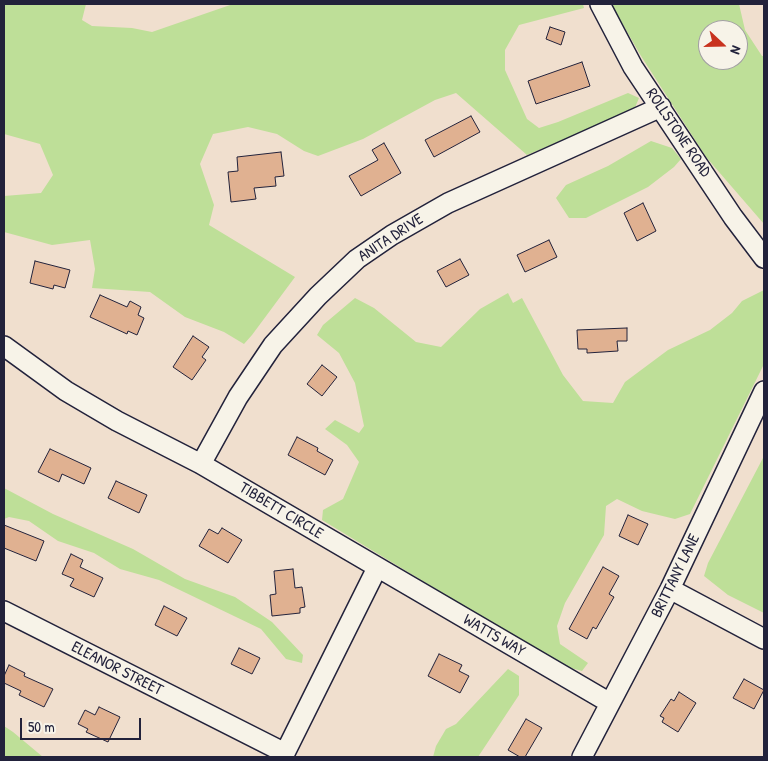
<!DOCTYPE html>
<html>
<head>
<meta charset="utf-8">
<style>
	body { margin:0 }
	#map { position:relative; width:768px; height:761px; overflow:hidden; background:#f0dfce; font-family:"Patrick Hand",sans-serif }
	canvas { display:block }
	.frame { position:absolute; inset:0; border:5px solid #22223b; pointer-events:none }
	.north { position:absolute; left:698px; top:20px; width:50px; height:50px; box-sizing:border-box; background:#f7f3e8; border:1px solid #a29fa3; border-radius:50%; rotate:111deg; font-size:14px; font-weight:700; line-height:20px; text-align:center; color:#22223b }
	.north::after { content:''; display:block; margin:auto; width:18px; height:22px; background:#c8321e; clip-path:polygon(50% 0,100% 100%,50% 72%,0 100%) }
	.scale { position:absolute; left:20px; top:718px; width:121px; height:22px; box-sizing:border-box; border:2px solid #22223b; border-top:0; padding-left:6px; font-size:15px; line-height:18px; white-space:nowrap; color:#22223b; -webkit-text-stroke:4px #f7f3e8; paint-order:stroke }
</style>
</head>
<body>
<div id="map">
<canvas width="768" height="761"></canvas>
<div class="frame"></div>
<div class="north">N</div>
<div class="scale">50 m</div>
</div>
<script>
const g = document.querySelector('canvas').getContext('2d');
g.lineJoin = 'round';
function paint(path, color) {
  g.fillStyle = color;
  g.fill(path, 'evenodd');
}
function shape(rows) {
  const path = new Path2D();
  for (const r of rows) {
    path.moveTo(r[0], r[1]);
    for (let i = 2; i < r.length; i += 2) path.lineTo(r[i], r[i + 1]);
  }
  return path;
}
function stroke(path, color, width, dash) {
  g.strokeStyle = color;
  g.lineWidth = width;
  g.lineCap = dash ? 'butt' : 'round';
  g.setLineDash(dash || []);
  g.stroke(path);
}
function drawText(font, color, halo, rows, align = 'center') {
  g.font = font + ' "Patrick Hand",sans-serif';
  g.lineWidth = 4;
  g.setLineDash([]);
  g.textBaseline = 'middle';
  g.strokeStyle = halo;
  g.fillStyle = color;
  for (const [text, x, y, turn = 0] of rows) {
    g.save();
    g.translate(x, y);
    g.rotate((+turn || 0) * Math.PI / 180);
    g.textAlign = isNaN(turn) ? turn : align;
    if (halo) g.strokeText(text, 0, 0);
    g.fillText(text, 0, 0);
    g.restore();
  }
}
const green = shape([
	[4,4,86,4,82,20,92,26,132,28,152,32,233,4,583,4,584,8,519,25,505,50,505,70,527,119,539,128,558,122,628,93,639,98,634,110,527,155,456,93,435,100,363,139,318,156,304,151,277,134,248,127,213,134,200,164,214,205,209,225,295,277,252,335,244,344,224,332,185,317,150,292,92,288,95,269,90,240,52,245,4,232,4,196,41,193,53,175,40,144,4,134],
	[611,4,739,4,745,30,762,56,764,56,764,224,706,157,641,56],
	[708,30,738,30,738,60,708,60],
	[651,141,672,148,681,159,674,167,648,187,586,218,569,218,556,198,566,185,608,166],
	[764,290,764,364,690,514,675,519,642,511,617,499,606,506,604,535,565,603,557,626,560,644,588,663,582,671,563,666,322,520,323,510,343,499,359,462,347,445,325,429,335,420,359,433,364,426,355,383,339,353,317,335,323,325,355,298,374,308,416,342,441,347,480,309,508,293,513,303,522,298,563,375,583,401,613,403,625,382,668,350,710,330,732,313,742,301],
	[764,456,764,613,728,595,704,576,708,563],
	[4,488,53,514,133,549,185,579,235,597,272,622,303,655,302,663,286,659,261,629,159,580,120,569,94,553,58,541,29,521,9,517,4,519],
	[508,669,519,676,519,695,478,757,433,757,436,746,446,729,456,724],
	[4,726,13,732,43,757,4,757]
]);
const building = shape([
	[550,27,565,32,561,45,546,39,550,27],
	[582,62,590,86,536,104,528,81,582,62],
	[471,116,480,132,434,157,425,140,471,116],
	[384,143,401,173,361,196,349,176,378,160,372,150,384,143],
	[281,152,284,176,275,177,276,186,254,188,256,199,231,202,228,172,238,171,237,157,281,152],
	[643,203,656,231,637,241,624,213,643,203],
	[549,240,557,257,525,272,517,255,549,240],
	[460,259,469,275,446,287,437,271,460,259],
	[35,261,70,270,65,288,54,285,53,289,30,283,35,261],
	[100,295,127,307,130,301,141,307,138,315,144,318,137,335,128,331,127,334,90,317,100,295],
	[627,328,627,341,617,341,618,351,587,353,587,349,578,349,577,330,627,328],
	[193,336,209,347,202,357,206,360,192,380,173,367,193,336],
	[322,365,337,377,322,396,307,384,322,365],
	[297,437,318,448,317,451,333,460,325,475,288,455,297,437],
	[50,449,91,468,84,484,62,474,59,482,38,472,50,449],
	[116,481,147,495,139,513,108,498,116,481],
	[628,515,648,524,638,545,619,536,628,515],
	[4,525,44,541,36,561,4,548,4,525],
	[222,528,242,540,228,563,199,546,209,529,218,534,222,528],
	[71,554,83,560,80,567,103,578,94,597,70,586,74,579,62,574,71,554],
	[603,567,619,576,609,594,614,597,596,629,593,627,587,639,569,629,603,567],
	[293,569,295,588,302,587,305,607,300,608,300,613,272,616,270,595,276,594,274,571,293,569],
	[164,606,187,618,177,636,155,625,164,606],
	[239,648,260,658,252,674,231,664,239,648],
	[439,654,462,665,459,671,469,676,460,693,428,676,439,654],
	[9,665,25,673,24,676,53,689,44,707,19,695,21,691,4,683,4,676,9,665],
	[744,679,764,690,754,709,733,698,744,679],
	[679,692,696,703,678,732,662,722,664,718,660,716,671,699,674,701,679,692],
	[99,707,120,717,108,742,86,732,88,729,78,724,85,710,95,715,99,707],
	[526,719,542,728,525,757,520,757,508,750,526,719]
]);
const minor = shape([
	[600,4,633,67,733,217,764,258],
	[4,346,66,391,117,421,201,464,610,703],
	[201,464,238,397,273,345,318,296,357,259,392,235,448,203,661,107],
	[670,589,764,639],
	[4,611,285,753],
	[283,757,377,568],
	[582,757,670,589,764,391]
]);
const streetNames = [
	["ROLLSTONE ROAD",678,133,56],
	["ANITA DRIVE",391,238,-33],
	["TIBBETT CIRCLE",281,511,31],
	["BRITTANY LANE",676,576,-64],
	["WATTS WAY",494,636,30],
	["ELEANOR STREET",117,669,27]
];
paint(green, '#bedf98');
paint(building, '#e0b191');
stroke(building, '#22223b', 1);
stroke(minor, '#22223b', 22);
stroke(minor, '#f7f3e8', 19);
drawText('16px', '#22223b', '#f7f3e8', streetNames);
</script>
</body>
</html>
